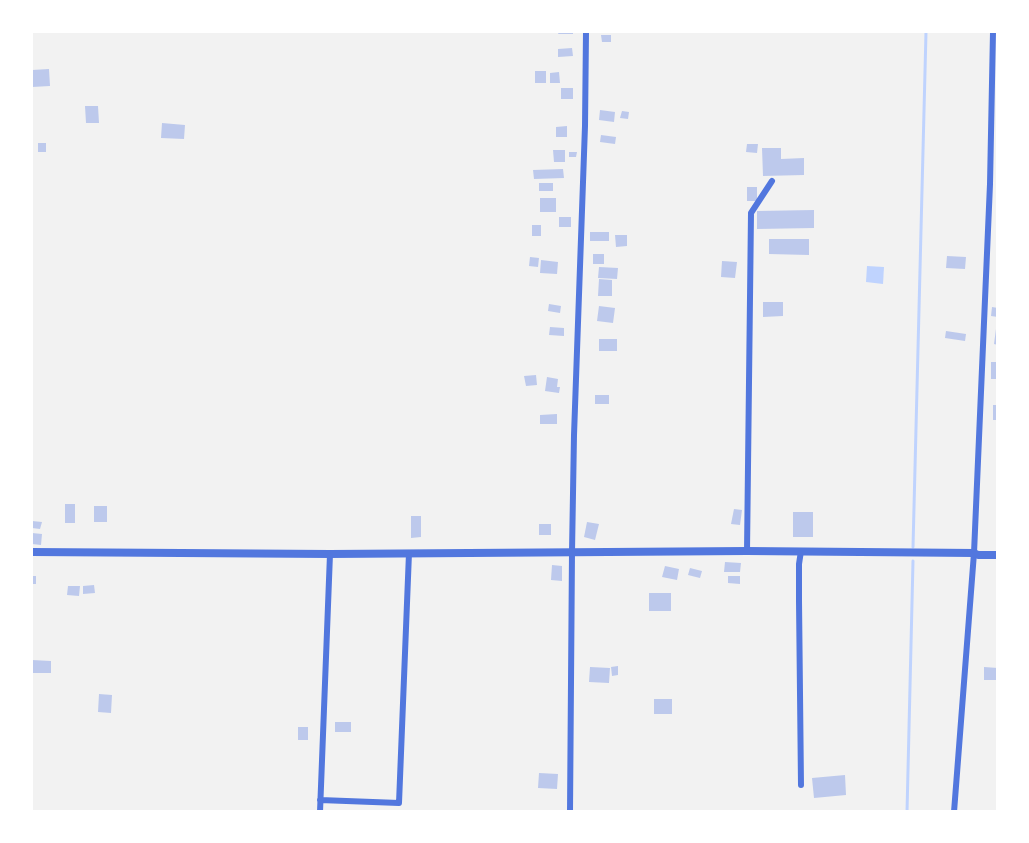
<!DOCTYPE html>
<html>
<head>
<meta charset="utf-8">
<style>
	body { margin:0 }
	#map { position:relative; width:1029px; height:843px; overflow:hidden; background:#f2f2f2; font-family:Roboto,sans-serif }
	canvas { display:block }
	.frame { position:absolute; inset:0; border:33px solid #fff; pointer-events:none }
</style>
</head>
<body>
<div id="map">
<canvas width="1029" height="843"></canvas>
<div class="frame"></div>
</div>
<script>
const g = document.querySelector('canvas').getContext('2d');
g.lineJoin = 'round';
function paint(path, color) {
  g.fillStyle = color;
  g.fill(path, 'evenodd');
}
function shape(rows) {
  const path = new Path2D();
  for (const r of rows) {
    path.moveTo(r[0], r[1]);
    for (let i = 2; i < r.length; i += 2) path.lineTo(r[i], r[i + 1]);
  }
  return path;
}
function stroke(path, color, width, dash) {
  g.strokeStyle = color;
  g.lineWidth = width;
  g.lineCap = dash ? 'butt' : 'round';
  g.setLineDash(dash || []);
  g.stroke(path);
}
const water = shape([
	[867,266,884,267,883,284,866,282]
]);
const stream = shape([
	[913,547,926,32],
	[907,812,913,561]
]);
const building = shape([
	[559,32,573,32,573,34,558,34],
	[601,35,611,35,611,42,602,42],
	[572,48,573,56,558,57,558,49],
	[49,69,50,86,32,87,32,70],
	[535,71,546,71,546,83,535,83],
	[559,72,560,83,550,83,550,73],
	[561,88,573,88,573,99,561,99],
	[85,106,98,106,99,123,86,123],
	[600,110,615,112,614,122,599,120],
	[622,111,629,112,628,119,620,118],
	[162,123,185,125,184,139,161,138],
	[567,126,567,137,556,137,556,127],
	[601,135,616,137,615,144,600,142],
	[38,143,46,143,46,152,38,152],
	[747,144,758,144,757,153,746,152],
	[762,148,781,148,781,159,804,158,804,175,763,176],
	[553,150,565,150,565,162,554,162],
	[569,152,577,152,576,157,569,157],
	[563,169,564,178,534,179,533,170],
	[539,183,553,183,553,191,539,191],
	[747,187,757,187,757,201,747,201],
	[540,198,556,198,556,212,540,212],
	[814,210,814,228,757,229,757,211],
	[559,217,571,217,571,227,559,227],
	[532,225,541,225,541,236,532,236],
	[590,232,609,232,609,241,590,241],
	[615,235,627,235,627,246,616,247],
	[769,239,809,239,809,255,769,254],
	[593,254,604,254,604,264,593,264],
	[947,256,966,257,965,269,946,268],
	[530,257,539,258,538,267,529,266],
	[541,260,558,262,557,274,540,273],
	[722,261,737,262,735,278,721,277],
	[599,267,618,268,617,279,598,278],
	[599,279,612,280,612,296,598,296],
	[763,302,783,302,783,316,763,317],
	[549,304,561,306,560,313,548,311],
	[599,306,615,308,613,323,597,321],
	[992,307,998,308,998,317,991,316],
	[550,327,564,328,564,336,549,335],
	[996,329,998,329,998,345,994,344],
	[946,331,966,334,965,341,945,338],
	[599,339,617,339,617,351,599,351],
	[991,362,998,362,998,379,991,379],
	[536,375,537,385,526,386,524,376],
	[547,377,558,379,557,387,560,387,559,393,545,391],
	[595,395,609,395,609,404,595,404],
	[993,405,998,405,998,420,993,420],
	[557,414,557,424,540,424,540,415],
	[65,504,75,504,75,523,65,523],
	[94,506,107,506,107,522,94,522],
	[734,509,742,510,740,525,731,524],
	[793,512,813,512,813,537,793,537],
	[411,516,421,516,421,537,411,538],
	[32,521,42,522,40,529,32,528],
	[587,522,599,524,595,540,584,537],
	[539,524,551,524,551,535,539,535],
	[32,533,42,534,41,545,32,544],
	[725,562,741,563,740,572,724,572],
	[552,565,562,566,562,581,551,580],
	[665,566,679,569,677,580,662,577],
	[690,568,702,571,700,578,688,575],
	[32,576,36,576,36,584,32,584],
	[728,576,740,576,740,584,728,583],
	[94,585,95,593,83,594,83,586],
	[68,586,80,586,79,596,67,595],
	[649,593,671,593,671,611,649,611],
	[32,660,51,661,51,673,32,673],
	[618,666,618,675,612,676,611,667],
	[590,667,610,668,609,683,589,682],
	[984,667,998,668,998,680,984,680],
	[99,694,112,695,111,713,98,712],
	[654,699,672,699,672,714,654,714],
	[335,722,351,722,351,732,335,732],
	[298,727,308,727,308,740,298,740],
	[539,773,558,774,557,789,538,788],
	[845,775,846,795,814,798,812,778]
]);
const minor = shape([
	[747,551,751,213,772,181],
	[801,551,799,564,799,601,801,785],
	[320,800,399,803,409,553],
	[320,812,330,554],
	[570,812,572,552,574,435,585,126,586,32],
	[954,812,974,553,990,184,993,32]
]);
const tertiary = shape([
	[32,552,330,554,747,551,974,553,978,555,998,555]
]);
paint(water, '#bfd3fe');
stroke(stream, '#bfd3fe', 3);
paint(building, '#bdc9ec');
stroke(minor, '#5277de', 6);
stroke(tertiary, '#5277de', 8);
</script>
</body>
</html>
